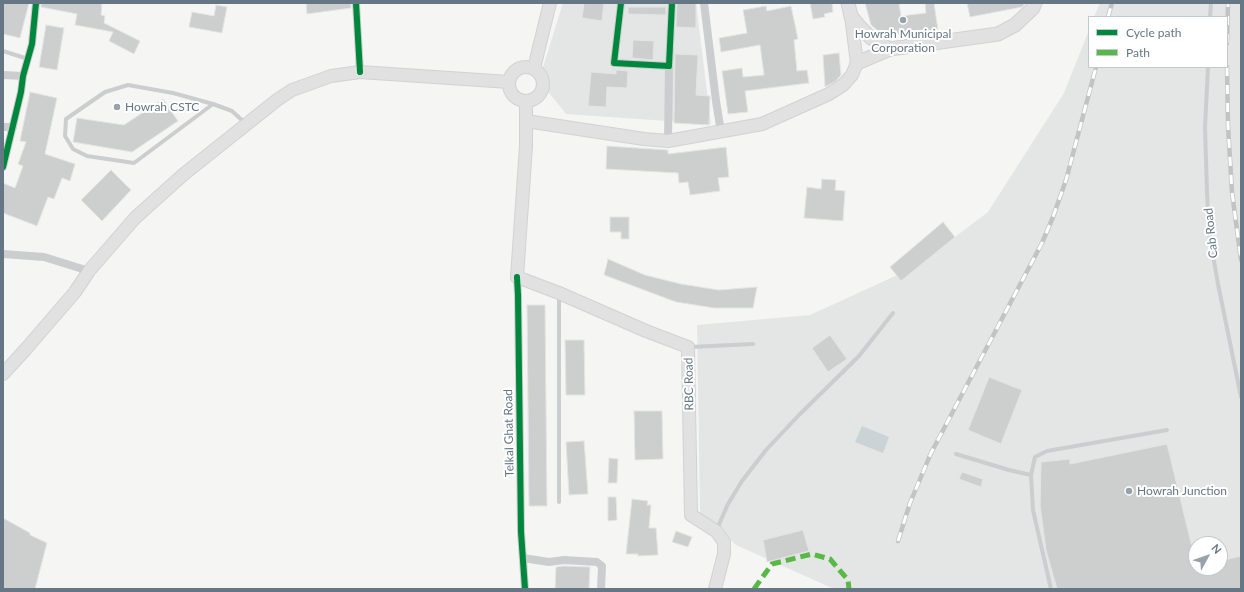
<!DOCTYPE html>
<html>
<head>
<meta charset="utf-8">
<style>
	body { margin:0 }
	#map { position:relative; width:1244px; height:592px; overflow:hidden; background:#f5f5f4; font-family:Lato,sans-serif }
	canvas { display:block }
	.frame { position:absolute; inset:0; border:4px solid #657684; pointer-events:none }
	.legend { position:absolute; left:1088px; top:16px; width:140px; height:52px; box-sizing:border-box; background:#fff; border:1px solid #c1c8ce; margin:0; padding:5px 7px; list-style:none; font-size:12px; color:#657684 }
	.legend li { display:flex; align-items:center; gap:8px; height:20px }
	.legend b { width:20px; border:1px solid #c1c8ce }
	.north { position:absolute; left:1188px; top:536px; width:40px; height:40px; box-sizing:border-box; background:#fff; border:1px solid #c1c8ce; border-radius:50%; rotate:50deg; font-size:11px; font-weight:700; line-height:16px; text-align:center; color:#657684 }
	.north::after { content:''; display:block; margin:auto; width:14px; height:18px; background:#97a2ab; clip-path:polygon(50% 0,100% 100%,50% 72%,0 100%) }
</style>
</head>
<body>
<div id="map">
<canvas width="1244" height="592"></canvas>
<div class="frame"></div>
<ul class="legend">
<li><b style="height:5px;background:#00873e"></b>Cycle path</li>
<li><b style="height:5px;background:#58b947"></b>Path</li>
</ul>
<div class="north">N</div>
</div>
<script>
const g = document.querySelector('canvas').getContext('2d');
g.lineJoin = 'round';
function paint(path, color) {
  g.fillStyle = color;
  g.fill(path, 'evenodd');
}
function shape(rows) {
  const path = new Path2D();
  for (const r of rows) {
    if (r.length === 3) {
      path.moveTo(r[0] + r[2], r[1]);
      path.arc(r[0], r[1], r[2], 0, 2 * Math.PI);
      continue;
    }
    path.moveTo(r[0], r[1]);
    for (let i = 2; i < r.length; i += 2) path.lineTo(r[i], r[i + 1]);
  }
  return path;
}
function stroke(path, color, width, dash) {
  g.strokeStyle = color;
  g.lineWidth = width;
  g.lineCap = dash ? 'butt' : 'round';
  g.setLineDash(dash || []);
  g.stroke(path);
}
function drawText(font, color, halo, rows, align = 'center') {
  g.font = font + ' Lato,sans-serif';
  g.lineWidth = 4;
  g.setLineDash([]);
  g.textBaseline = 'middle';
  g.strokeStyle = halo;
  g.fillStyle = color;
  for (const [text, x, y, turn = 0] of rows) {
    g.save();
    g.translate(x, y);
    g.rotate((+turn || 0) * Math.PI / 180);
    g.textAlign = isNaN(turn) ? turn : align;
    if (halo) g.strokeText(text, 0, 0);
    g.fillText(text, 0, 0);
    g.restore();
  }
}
const built = shape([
	[563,3,696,3,711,124,566,114,539,80],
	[1100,3,1241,3,1241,589,834,589,736,545,700,513,697,325,810,315,915,267,988,212,1064,93,1089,30,1089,67,1227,67,1227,17,1094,17],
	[1196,544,1220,544,1220,568,1196,568]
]);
const water = shape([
	[862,426,889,437,883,453,855,442]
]);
const building = shape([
	[3,3,29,3,20,38,3,34,3,3],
	[41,3,102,3,101,15,105,16,104,23,140,41,134,54,109,41,113,32,75,25,77,14,41,7,41,3],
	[306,3,351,3,351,8,307,14,306,3],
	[584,3,604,3,602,21,582,18,584,3],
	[677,3,696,3,696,28,676,27,677,3],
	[810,3,832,3,833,12,824,14,825,17,813,19,810,3],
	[865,3,899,3,901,16,926,13,925,3,934,3,938,30,903,35,882,34,871,25,865,3],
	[967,3,1024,3,1024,5,1022,7,970,17,967,3],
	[216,5,227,7,222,33,189,27,192,12,214,16,216,5],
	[766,6,767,11,791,6,798,39,794,40,797,71,807,70,809,83,745,91,748,112,728,114,722,71,742,68,743,77,764,75,760,45,721,52,719,38,747,33,743,10,766,6],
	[628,7,666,7,666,15,628,14,628,7],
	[46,25,64,28,57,70,39,67,46,25],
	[633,40,654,41,653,60,632,58,633,40],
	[839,53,841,75,836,81,825,87,823,55,839,53],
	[675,54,698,55,696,95,710,96,709,125,674,123,675,54],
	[616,70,628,71,627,88,607,87,606,107,588,106,591,72,616,74,616,70],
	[30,92,57,98,45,154,75,164,70,181,62,178,54,199,48,197,37,226,3,213,3,183,15,188,23,166,18,164,26,142,20,141,30,92],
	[163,99,178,121,132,152,73,142,77,118,124,125,163,99],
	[607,146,668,150,668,154,726,147,729,177,718,178,720,191,690,195,688,182,679,183,678,173,606,169,607,146],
	[111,170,131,190,102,221,81,200,111,170],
	[822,179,836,180,835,190,845,191,843,221,804,218,807,187,821,189,822,179],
	[610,217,629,217,629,239,621,239,621,232,610,232,610,217],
	[943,222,955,237,901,281,890,267,943,222],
	[608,259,645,275,681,284,719,290,757,287,753,308,714,308,676,302,604,275,608,259],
	[527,305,545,305,547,506,529,506,527,305],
	[830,335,847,359,828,372,812,348,830,335],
	[565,340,584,340,585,395,566,395,565,340],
	[989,377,1022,390,1001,444,968,430,989,377],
	[634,411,662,411,663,459,635,460,634,411],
	[584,441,588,494,569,495,566,442,584,441],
	[1167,444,1196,563,1196,568,1220,568,1220,561,1241,556,1241,589,1057,589,1046,550,1040,505,1041,462,1070,459,1070,464,1167,444],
	[609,458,618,459,617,483,608,483,609,458],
	[962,472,983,479,981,487,959,479,962,472],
	[608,497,616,497,617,520,608,521,608,497],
	[632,499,648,501,647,505,651,505,649,528,656,528,658,555,638,556,638,554,626,554,632,499],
	[3,518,30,533,30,535,47,543,35,589,3,589,3,518],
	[803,530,809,551,767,562,763,540,803,530],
	[676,531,692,537,688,547,672,542,676,531],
	[564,566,590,567,589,589,555,589,556,567,564,566]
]);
const service = shape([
	[1210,17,1211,3],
	[3,51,28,59],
	[1208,67,1205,127,1207,193,1209,233,1218,284,1241,397],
	[213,104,134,163,87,156,73,149,65,136,66,119,105,92,128,85,173,93,213,104,232,111,245,123],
	[559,296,559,502],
	[690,347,753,344],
	[956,454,1009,470,1031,475,1033,510,1051,589],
	[1031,475,1035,457,1047,451,1167,430],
	[717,529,728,504,742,481,766,450,799,415,859,356,893,313]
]);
const minor = shape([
	[356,3,360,72],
	[621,3,614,63,669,66,672,3],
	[704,3,716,101,721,132],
	[3,75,23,76],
	[3,127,13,127],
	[668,141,669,66],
	[3,167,21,92,23,76,32,44,36,3],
	[3,254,44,257,89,271],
	[517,277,518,295,521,532,525,589],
	[523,558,549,562,564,560,597,562,602,566,601,589]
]);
const secondary = shape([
	[526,84,17],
	[534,68,550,3],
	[526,101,526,146,517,277,559,293,646,331,688,347,691,515,716,531,724,542,724,554,715,589],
	[526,121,644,139,668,141,762,124,829,94,843,85,852,75,857,63,851,16],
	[3,374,25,350,75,292,89,271,135,218,184,174,277,100,292,90,331,76,360,72,509,82]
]);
const primary = shape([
	[848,3,851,16,860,27,870,37,880,44,890,49,998,34,1015,25,1033,8,1035,3],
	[857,63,890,49]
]);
const rail = shape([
	[1108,17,1112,3],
	[1227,43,1228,3],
	[1227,67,1228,126,1232,192,1241,260],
	[898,541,910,503,931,453,1042,243,1053,217,1066,180,1096,67]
]);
const quiet = shape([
	[754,589,772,564,812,554,830,559,848,580,849,589]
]);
const cycleway = shape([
	[356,3,360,72],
	[621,3,614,63,669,66,672,3],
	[3,167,21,92,23,76,32,44,36,3],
	[517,277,518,295,521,532,525,589]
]);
const markers = [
	[903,20,4,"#97a2ab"],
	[117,107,4,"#97a2ab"],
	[1129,491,4,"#97a2ab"]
];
const poiNames = [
	["Howrah Municipal",903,34,"center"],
	["Corporation",903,48,"center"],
	["Howrah CSTC",125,107],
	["Howrah Junction",1137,491]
];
const streetNames = [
	["Cab Road",1211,233,-96],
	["RBC Road",689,384,-91],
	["Telkal Ghat Road",509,433,-91]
];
paint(built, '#e4e5e5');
paint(water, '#cbd3d6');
paint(building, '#cdcfcf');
stroke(building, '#e4e4e4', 1);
stroke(secondary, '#d1d2d3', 14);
stroke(primary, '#d1d2d2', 15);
stroke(service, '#cbcdce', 4);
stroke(minor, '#cbcdce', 8);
stroke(secondary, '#e0e1e0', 12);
stroke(primary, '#e0e1e0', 13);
stroke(rail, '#c1c3c4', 4.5);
stroke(rail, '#fff', 3, [9]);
stroke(quiet, '#58b947', 5, [10, 5]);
stroke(cycleway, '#00873e', 6);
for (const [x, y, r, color] of markers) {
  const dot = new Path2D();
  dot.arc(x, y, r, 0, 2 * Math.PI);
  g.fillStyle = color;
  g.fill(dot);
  stroke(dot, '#fff', 1.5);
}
drawText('12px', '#657684', '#fff', poiNames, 'left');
drawText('12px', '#657684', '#fff', streetNames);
</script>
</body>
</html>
